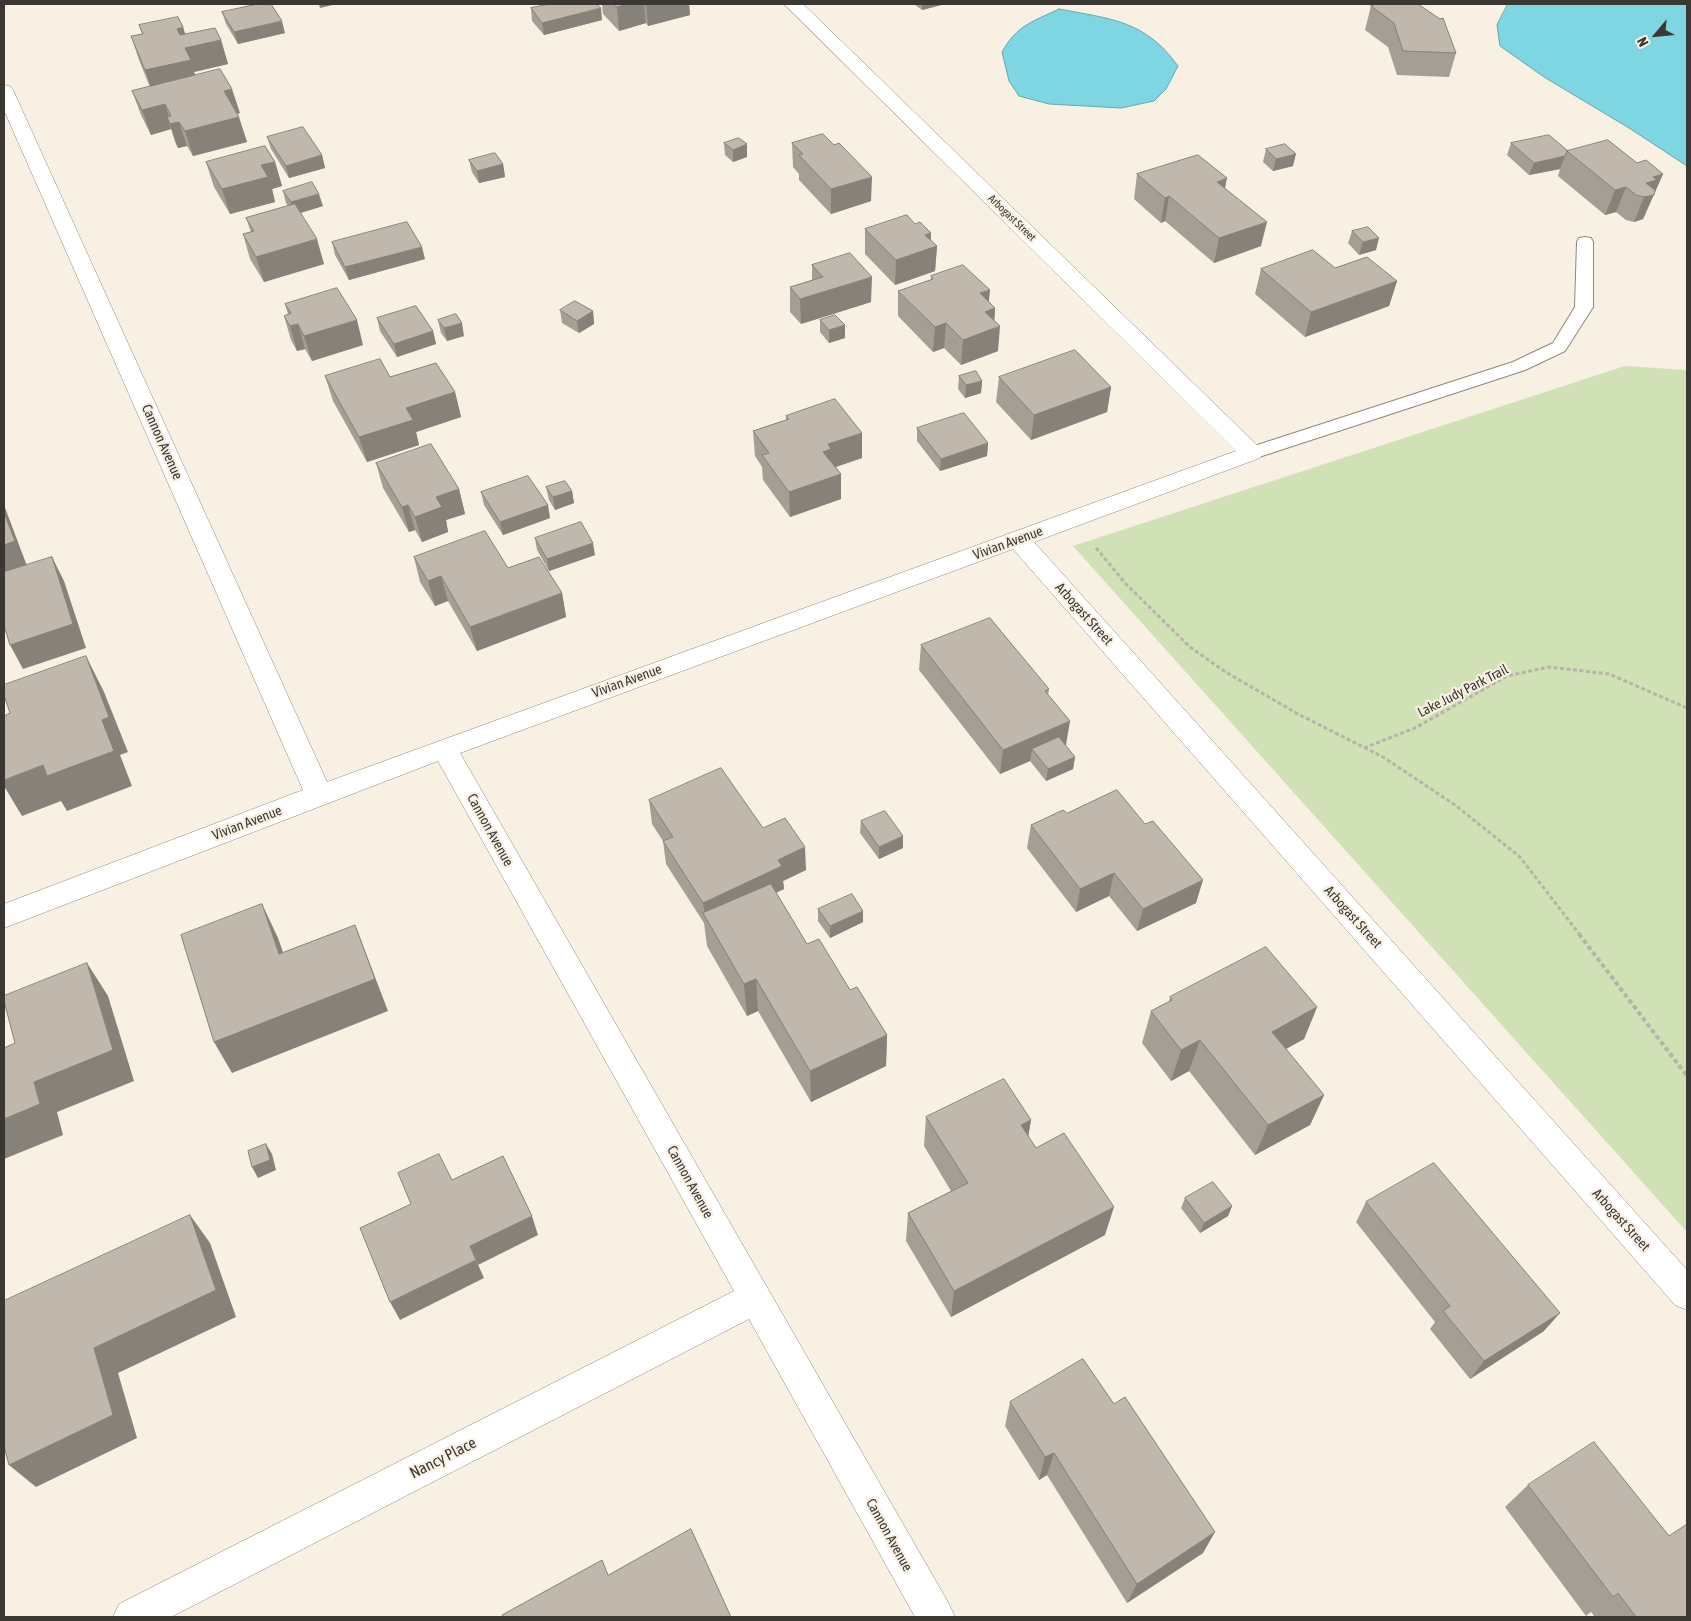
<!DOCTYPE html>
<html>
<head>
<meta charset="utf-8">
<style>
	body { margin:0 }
	#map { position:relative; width:1691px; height:1621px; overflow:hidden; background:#f9f0e4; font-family:"Asap Condensed",sans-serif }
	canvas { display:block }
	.frame { position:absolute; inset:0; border:5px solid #3b3733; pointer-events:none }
	.north { position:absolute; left:1631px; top:10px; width:50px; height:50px; -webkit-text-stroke:4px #f9f0e4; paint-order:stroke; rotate:242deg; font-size:14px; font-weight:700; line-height:20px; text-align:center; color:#3b3733 }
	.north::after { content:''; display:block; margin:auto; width:18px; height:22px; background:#3b3733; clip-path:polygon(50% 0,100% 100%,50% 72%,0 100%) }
</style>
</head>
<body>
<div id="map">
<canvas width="1691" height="1621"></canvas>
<div class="frame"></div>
<div class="north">N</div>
</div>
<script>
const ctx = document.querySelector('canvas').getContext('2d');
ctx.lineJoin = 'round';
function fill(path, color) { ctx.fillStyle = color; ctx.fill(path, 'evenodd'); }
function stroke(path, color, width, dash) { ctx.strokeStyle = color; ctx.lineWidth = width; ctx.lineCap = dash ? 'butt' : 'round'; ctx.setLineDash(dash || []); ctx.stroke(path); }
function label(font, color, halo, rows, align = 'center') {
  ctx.font = font + ' "Asap Condensed",sans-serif'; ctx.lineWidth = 4.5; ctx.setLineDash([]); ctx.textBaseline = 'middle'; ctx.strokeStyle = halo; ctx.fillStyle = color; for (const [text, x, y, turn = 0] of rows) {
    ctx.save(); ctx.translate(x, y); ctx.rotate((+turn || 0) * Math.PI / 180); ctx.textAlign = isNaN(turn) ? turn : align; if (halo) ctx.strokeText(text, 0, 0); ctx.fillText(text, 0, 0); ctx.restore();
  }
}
fill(new Path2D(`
	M 1625,366 L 1687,370 L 1687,1232 L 1073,546 Z`), '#cfe1b5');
const water = new Path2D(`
	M 1508,4 L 1687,4 L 1687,166 L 1629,128 L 1544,77 L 1500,46 L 1497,25 Z
	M 1059,9 C 1111,19 1145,20 1178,66 L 1166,89 L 1154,101 L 1121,108 L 1049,104 L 1019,96 L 1009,81 L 1002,52 C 1017,25 1032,22 1059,9 Z`);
fill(water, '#7dd6e1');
stroke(water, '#69a6ad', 1);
const service = new Path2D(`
	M 1585,237 L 1591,238 L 1593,242 L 1593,307 L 1565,351 L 1525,370 L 1259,457 L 1252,459 L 1245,457 L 1243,453 L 1245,449 L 1513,362 L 1553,343 L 1575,307 L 1577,242 L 1579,238 Z`);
const minor = new Path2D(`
	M 784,4 L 803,4 L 1260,448 L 1263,453 L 1260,458 L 1034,542 L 1687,1270 L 1687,1310 L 1675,1305 L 1013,549 L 460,753 L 949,1604 L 955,1617 L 915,1617 L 749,1319 L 171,1617 L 113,1617 L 119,1604 L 734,1291 L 438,761 L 4,928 L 4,904 L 303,790 L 4,110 L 4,85 L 10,86 L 13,90 L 327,782 L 1236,451 Z`);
stroke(service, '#8f877c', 2);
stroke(minor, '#8f877c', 1);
stroke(new Path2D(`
	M 1096,548 L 1126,584 L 1190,647 L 1224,671 L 1298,714 L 1383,757 L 1455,805 L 1520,857 L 1580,935
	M 1364,748 L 1415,728 L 1507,676 L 1549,667 L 1609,674 L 1687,708`), '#b9b2a9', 3, [4, 2.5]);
stroke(new Path2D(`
	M 1579,934 L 1687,1076`), '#b9b2a9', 4, [4.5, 3]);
fill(service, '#fff');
fill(minor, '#fff');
fill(new Path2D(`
	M 602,4 L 689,4 L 690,15 L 648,26 L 646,23 L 619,31 L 603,14 Z
	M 914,4 L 945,4 L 922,10 Z
	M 1371,6 L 1440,19 L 1456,53 L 1449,77 L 1397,75 L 1388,47 L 1365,30 Z
	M 531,8 L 602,20 L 544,35 L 532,21 Z
	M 222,12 L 285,33 L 238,44 L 226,24 Z
	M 139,25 L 183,27 L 185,34 L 221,40 L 228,64 L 194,72 L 195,75 L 240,113 L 237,114 L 247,142 L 193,156 L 187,146 L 178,148 L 175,142 L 171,129 L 151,135 L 141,115 L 132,91 L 150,87 L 139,60 L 131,36 L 142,34 Z
	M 267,137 L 322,155 L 325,168 L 289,178 L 271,149 Z
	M 724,143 L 747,157 L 733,162 L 725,155 Z
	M 792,143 L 871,201 L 831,214 L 799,180 L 799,174 L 793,167 Z
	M 1511,143 L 1568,151 L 1637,163 L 1663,174 L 1643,219 L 1634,222 L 1626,220 L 1616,212 L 1605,215 L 1558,176 L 1560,169 L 1529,175 L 1507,155 Z
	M 1266,149 L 1293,166 L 1273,171 L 1263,162 Z
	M 469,160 L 503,164 L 505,177 L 479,183 L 472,172 Z
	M 206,162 L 275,162 L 282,186 L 272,189 L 275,202 L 230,214 L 214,187 Z
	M 1137,174 L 1225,188 L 1261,246 L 1214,263 L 1165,221 L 1161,223 L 1134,199 Z
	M 283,191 L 323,206 L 300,213 L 324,264 L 264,282 L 250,259 L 243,234 L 251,232 L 246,218 L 288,206 L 286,203 Z
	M 915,224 L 931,233 L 931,241 L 937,246 L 935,271 L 895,285 L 865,254 L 865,229 Z
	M 1352,231 L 1376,250 L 1359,255 L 1348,243 Z
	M 332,242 L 425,259 L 349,280 L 335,255 Z
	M 812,265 L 871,302 L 801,324 L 790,312 L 790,287 L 812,280 Z
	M 1335,268 L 1397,281 L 1389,306 L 1305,337 L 1255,294 L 1261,269 Z
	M 931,276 L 989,302 L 995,308 L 994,321 L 998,351 L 961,365 L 944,348 L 933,352 L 898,316 L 898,291 L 931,280 Z
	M 285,304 L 363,345 L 312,361 L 305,349 L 297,351 L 291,340 L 284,316 L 288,314 Z
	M 560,310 L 593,311 L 594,324 L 579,333 L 562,323 Z
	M 377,318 L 433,331 L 436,344 L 397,357 L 380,331 Z
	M 438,320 L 464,336 L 447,341 L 441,333 Z
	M 820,320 L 845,338 L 829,343 L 820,332 Z
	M 325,376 L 390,377 L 455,392 L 461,417 L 416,432 L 419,445 L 367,462 L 333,401 Z
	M 959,376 L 982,381 L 981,393 L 965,398 L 958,389 Z
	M 999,377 L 1111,387 L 1107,412 L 1031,440 L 996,402 Z
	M 786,416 L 862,458 L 836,467 L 841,474 L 841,499 L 790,517 L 763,480 L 762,467 L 755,456 L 753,431 L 786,420 Z
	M 917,428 L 988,443 L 987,456 L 940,471 L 917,441 Z
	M 376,463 L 459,489 L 465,514 L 446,520 L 448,532 L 422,542 L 415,530 L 409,532 L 383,488 Z
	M 546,487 L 572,491 L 574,503 L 555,510 L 549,500 Z
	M 481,492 L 550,518 L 503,535 L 484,505 Z
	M 535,538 L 595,555 L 549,571 L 537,550 Z
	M 414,557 L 508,568 L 562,593 L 566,617 L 477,651 L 448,601 L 435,606 L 420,582 Z
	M 921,645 L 1049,689 L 1048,695 L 1066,745 L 1065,745 L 1075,757 L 1073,769 L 1046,781 L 1030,761 L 1000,774 L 919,670 Z
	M 649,800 L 763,828 L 806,870 L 783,881 L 784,889 L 776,893 L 807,944 L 850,990 L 887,1035 L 886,1066 L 811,1102 L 758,1011 L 747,1016 L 707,946 L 704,923 L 666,864 L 663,841 L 652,824 Z
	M 1067,813 L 1196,903 L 1137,931 L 1109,896 L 1076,912 L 1027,848 L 1031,825 Z
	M 861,821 L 903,848 L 879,859 L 860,833 Z
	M 818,909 L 863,922 L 830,938 L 818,921 Z
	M 1170,997 L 1317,1007 L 1304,1039 L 1286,1049 L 1324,1095 L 1310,1125 L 1255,1155 L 1189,1071 L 1171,1081 L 1142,1043 L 1151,1011 L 1169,1002 Z
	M 926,1117 L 1031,1120 L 1028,1136 L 1036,1148 L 1105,1235 L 951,1317 L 906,1241 L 908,1213 L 951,1191 L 924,1146 Z
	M 1185,1198 L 1232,1206 L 1228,1216 L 1200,1233 L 1181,1208 Z
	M 1366,1202 L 1544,1331 L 1470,1379 L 1430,1329 L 1435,1322 L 1356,1222 Z
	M 1010,1402 L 1203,1553 L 1127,1603 L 1047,1475 L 1039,1480 L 1005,1426 Z
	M 1528,1485 L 1687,1617 L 1595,1617 L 1591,1612 L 1586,1616 L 1505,1507 Z`), '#a59e95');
fill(new Path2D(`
	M 319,4 L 337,4 L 320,8 Z
	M 628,4 L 644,4 L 646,23 L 619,31 L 617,7 Z
	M 646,4 L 689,4 L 690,15 L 648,26 Z
	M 922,4 L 945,4 L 922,10 Z
	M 601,8 L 602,20 L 544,35 L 542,23 Z
	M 282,21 L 285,33 L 238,44 L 234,32 Z
	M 183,27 L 189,47 L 221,40 L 228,64 L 194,72 L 198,84 L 153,94 L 145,70 L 177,29 Z
	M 232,89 L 240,113 L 231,115 L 224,91 Z
	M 165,104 L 171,124 L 179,122 L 187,146 L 178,148 L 170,124 L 167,117 L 171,129 L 151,135 L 142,110 Z
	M 239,117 L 247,142 L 193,156 L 185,131 Z
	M 747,144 L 747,157 L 733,162 L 733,150 Z
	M 1296,154 L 1293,166 L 1273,171 L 1276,159 Z
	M 322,155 L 325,168 L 289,178 L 286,166 Z
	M 1565,156 L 1560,169 L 1529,175 L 1534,163 Z
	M 275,162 L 282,186 L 272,189 L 275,202 L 230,214 L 222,189 L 261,165 Z
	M 503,164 L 505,177 L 479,183 L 477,171 Z
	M 1663,174 L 1643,219 L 1634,222 L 1644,197 L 1646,183 L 1653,177 Z
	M 872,177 L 871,201 L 831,214 L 831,189 Z
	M 1227,178 L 1222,203 L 1217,182 Z
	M 1626,187 L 1616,212 L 1605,215 L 1615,190 Z
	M 319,194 L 323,206 L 294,215 L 291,202 Z
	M 1169,196 L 1165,221 L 1161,223 L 1165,198 Z
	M 1267,222 L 1261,246 L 1214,263 L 1219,238 Z
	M 931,233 L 930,248 L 937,246 L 935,271 L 895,285 L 896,260 L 925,235 Z
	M 1379,238 L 1376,250 L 1359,255 L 1363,242 Z
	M 317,239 L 324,264 L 264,282 L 256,257 Z
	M 422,247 L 425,259 L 349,280 L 345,267 Z
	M 872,277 L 871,302 L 801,324 L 800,299 Z
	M 1397,281 L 1389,306 L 1305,337 L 1311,312 Z
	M 990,290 L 988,310 L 995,308 L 994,329 L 1000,326 L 998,351 L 961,365 L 963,340 L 980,293 Z
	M 593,311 L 594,324 L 579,333 L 577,321 Z
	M 357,320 L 363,345 L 312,361 L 304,336 Z
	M 462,323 L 464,336 L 447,341 L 444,328 Z
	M 946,323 L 944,348 L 933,352 L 935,327 Z
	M 298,324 L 305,349 L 297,351 L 290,326 Z
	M 845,325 L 845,338 L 829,343 L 829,330 Z
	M 433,331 L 436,344 L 397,357 L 394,344 Z
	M 982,381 L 981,393 L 965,398 L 966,385 Z
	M 1111,387 L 1107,412 L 1031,440 L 1034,415 Z
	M 455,392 L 461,417 L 416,432 L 419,445 L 367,462 L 359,437 L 406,408 Z
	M 862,433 L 862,458 L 832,468 L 823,452 L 828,444 Z
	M 988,443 L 987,456 L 940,471 L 941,459 Z
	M 841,474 L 841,499 L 790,517 L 789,492 Z
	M 459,489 L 465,514 L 446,520 L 448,532 L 422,542 L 415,517 L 436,497 Z
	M 572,491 L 574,503 L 555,510 L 553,497 Z
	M 4,505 L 27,566 L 4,574 Z
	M 408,505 L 415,530 L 409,532 L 402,507 Z
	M 548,505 L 550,518 L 503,535 L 500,522 Z
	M 593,543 L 595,555 L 549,571 L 547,559 Z
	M 52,557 L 64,581 L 86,648 L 23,669 L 10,645 Z
	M 441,576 L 448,601 L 435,606 L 428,581 Z
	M 562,593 L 566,617 L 477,651 L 470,627 Z
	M 86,656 L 104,692 L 128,752 L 120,755 L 132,786 L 67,811 L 61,801 L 22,816 L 4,786 L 4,780 L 43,765 L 102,720 Z
	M 1070,721 L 1066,745 L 1038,757 L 1032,749 L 1030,761 L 1000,774 L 1003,750 Z
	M 1075,757 L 1073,769 L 1046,781 L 1048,769 Z
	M 903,836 L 903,848 L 879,859 L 879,847 Z
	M 805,847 L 806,870 L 783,881 L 784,889 L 709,924 L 705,916 L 703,903 L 778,860 Z
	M 1114,873 L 1109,896 L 1076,912 L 1080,889 Z
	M 1203,880 L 1196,903 L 1137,931 L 1143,909 Z
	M 262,904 L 278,938 L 295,986 L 279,954 Z
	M 863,911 L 863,922 L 830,938 L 830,926 Z
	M 355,925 L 388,1011 L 232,1073 L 214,1042 Z
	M 87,963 L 108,996 L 134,1081 L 57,1112 L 63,1135 L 4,1159 L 4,1119 L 34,1082 Z
	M 756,979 L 758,1011 L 747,1016 L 744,984 Z
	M 1317,1007 L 1304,1039 L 1260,1063 L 1272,1032 Z
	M 887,1035 L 886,1066 L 811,1102 L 810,1071 Z
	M 1200,1040 L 1189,1071 L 1171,1081 L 1181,1050 Z
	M 1324,1095 L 1310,1125 L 1255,1155 L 1268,1125 Z
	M 1031,1120 L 1026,1150 L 1021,1125 Z
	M 266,1144 L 272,1154 L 276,1170 L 258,1178 L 252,1167 Z
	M 1232,1206 L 1228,1216 L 1200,1233 L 1204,1223 Z
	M 1114,1207 L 1105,1235 L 951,1317 L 954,1291 Z
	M 190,1215 L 210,1243 L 236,1317 L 118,1373 L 137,1438 L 36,1487 L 9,1465 Z
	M 532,1216 L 538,1235 L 478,1265 L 470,1246 Z
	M 476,1260 L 484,1278 L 400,1320 L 390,1302 Z
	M 1560,1313 L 1544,1331 L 1470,1379 L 1484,1361 Z
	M 1054,1453 L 1047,1475 L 1039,1480 L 1045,1457 Z
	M 1215,1532 L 1203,1553 L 1127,1603 L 1137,1584 Z`), '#868179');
const building = new Path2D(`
	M 258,4 L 271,4 L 282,21 L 234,32 L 222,12 Z
	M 550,4 L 596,4 L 601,8 L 542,23 L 531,8 Z
	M 614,4 L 628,4 L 617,7 Z
	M 1377,4 L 1418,4 L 1440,19 L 1443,18 L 1456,53 L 1403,51 L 1394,23 L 1371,6 Z
	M 178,17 L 183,27 L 177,29 L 180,35 L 215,28 L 221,40 L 185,48 L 191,60 L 145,70 L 131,36 L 143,34 L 139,25 Z
	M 220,69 L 232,89 L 224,91 L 239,117 L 185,131 L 179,122 L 170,124 L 167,117 L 171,116 L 165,104 L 142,110 L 132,91 Z
	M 303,127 L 322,155 L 286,166 L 267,137 Z
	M 823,134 L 834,145 L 839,143 L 872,177 L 831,189 L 799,155 L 803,154 L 792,143 Z
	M 1549,135 L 1568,151 L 1567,151 L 1565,156 L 1534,163 L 1511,143 Z
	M 739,138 L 747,144 L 733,150 L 724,143 Z
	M 1608,140 L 1637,163 L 1646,160 L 1663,174 L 1653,177 L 1657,180 L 1646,183 L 1655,190 L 1654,195 L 1644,197 L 1636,195 L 1626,187 L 1615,190 L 1567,151 Z
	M 1285,144 L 1296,154 L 1276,159 L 1266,149 Z
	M 265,146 L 275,162 L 261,165 L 268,177 L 222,189 L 206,162 Z
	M 495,153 L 503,164 L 477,171 L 469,160 Z
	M 1198,155 L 1227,178 L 1217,182 L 1267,222 L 1219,238 L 1169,196 L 1165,198 L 1137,174 Z
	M 312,182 L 319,194 L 291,202 L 283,191 Z
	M 295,204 L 317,239 L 256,257 L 243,234 L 254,231 L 246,218 Z
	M 907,215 L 915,224 L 920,222 L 931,233 L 925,235 L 937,246 L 896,260 L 865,229 Z
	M 407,222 L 422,247 L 345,267 L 332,242 Z
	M 1368,227 L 1379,238 L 1363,242 L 1352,231 Z
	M 1313,250 L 1335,268 L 1367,257 L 1397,281 L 1311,312 L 1261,269 Z
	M 850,253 L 872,277 L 800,299 L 790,287 L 823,277 L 812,265 Z
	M 963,265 L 990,290 L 980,293 L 995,308 L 985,312 L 1000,326 L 963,340 L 946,323 L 935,327 L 898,291 L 933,279 L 931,276 Z
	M 337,288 L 357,320 L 304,336 L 298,324 L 290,326 L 284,316 L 291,313 L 285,304 Z
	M 575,301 L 593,311 L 577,321 L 560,310 Z
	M 416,306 L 433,331 L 394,344 L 377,318 Z
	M 456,314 L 462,323 L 444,328 L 438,320 Z
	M 835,315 L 845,325 L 829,330 L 820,320 Z
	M 1075,350 L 1111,387 L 1034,415 L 999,377 Z
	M 380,359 L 390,377 L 436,363 L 455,392 L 406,408 L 413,420 L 359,437 L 325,376 Z
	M 976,371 L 982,381 L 966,385 L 959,376 Z
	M 835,399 L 862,433 L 828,444 L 831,449 L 823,452 L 841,474 L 789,492 L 762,455 L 769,453 L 753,431 L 789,419 L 786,416 Z
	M 964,413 L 988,443 L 941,459 L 917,428 Z
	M 431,444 L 459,489 L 436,497 L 442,507 L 415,517 L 408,505 L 402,507 L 376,463 Z
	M 528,476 L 548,505 L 500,522 L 481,492 Z
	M 565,481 L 572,491 L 553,497 L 546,487 Z
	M 4,513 L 15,541 L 4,545 Z
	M 581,522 L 593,543 L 547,559 L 535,538 Z
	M 485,531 L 508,568 L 539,557 L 562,593 L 470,627 L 441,576 L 428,581 L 414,557 Z
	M 52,557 L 73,624 L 10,645 L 4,625 L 4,572 Z
	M 990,618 L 1049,689 L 1045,691 L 1070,721 L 1003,750 L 921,645 Z
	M 86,656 L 109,717 L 102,720 L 114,751 L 47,776 L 43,765 L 4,780 L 4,716 L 10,713 L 4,695 L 4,685 Z
	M 1059,737 L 1075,757 L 1048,769 L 1032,749 Z
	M 721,768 L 763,828 L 785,818 L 805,847 L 778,860 L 782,866 L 703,903 L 663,841 L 673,837 L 649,800 Z
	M 1117,790 L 1145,824 L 1153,821 L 1203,880 L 1143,909 L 1114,873 L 1080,889 L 1031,825 L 1063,810 L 1067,813 Z
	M 885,811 L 903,836 L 879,847 L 861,821 Z
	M 771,884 L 807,944 L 819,939 L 850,990 L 857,987 L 887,1035 L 810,1071 L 756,979 L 744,984 L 703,913 Z
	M 852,894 L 863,911 L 830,926 L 818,909 Z
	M 262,904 L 279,954 L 355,925 L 375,979 L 214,1042 L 181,935 Z
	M 1266,947 L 1317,1007 L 1272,1032 L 1324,1095 L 1268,1125 L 1200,1040 L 1181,1050 L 1151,1011 L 1172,1000 L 1170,997 Z
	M 87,963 L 113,1050 L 34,1082 L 40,1104 L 4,1119 L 4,1048 L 15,1043 L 4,1001 L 4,996 Z
	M 1004,1079 L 1031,1120 L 1021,1125 L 1036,1148 L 1064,1133 L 1114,1207 L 954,1291 L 908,1213 L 968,1183 L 926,1117 Z
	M 266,1144 L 270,1160 L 252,1167 L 248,1151 Z
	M 439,1154 L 452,1180 L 503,1156 L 532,1216 L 470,1246 L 476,1260 L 390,1302 L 360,1228 L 411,1204 L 398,1173 Z
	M 1434,1163 L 1560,1313 L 1484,1361 L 1443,1311 L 1450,1306 L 1366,1202 Z
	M 1213,1182 L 1232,1206 L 1204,1223 L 1185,1198 Z
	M 190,1215 L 216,1290 L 94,1348 L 113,1415 L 9,1465 L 4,1446 L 4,1301 Z
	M 1083,1359 L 1114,1404 L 1125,1397 L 1215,1532 L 1137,1584 L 1054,1453 L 1045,1457 L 1010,1402 Z
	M 1594,1442 L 1669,1536 L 1687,1524 L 1687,1617 L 1636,1617 L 1618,1593 L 1613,1597 L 1528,1485 Z
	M 691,1529 L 731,1617 L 503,1617 L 502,1615 L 602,1560 L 608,1575 Z`);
fill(building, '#c0b8ad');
stroke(building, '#868179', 1);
label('11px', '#3b3733', '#f9f0e4', [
	["Arbogast Street",1012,218,44]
]);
label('14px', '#3b3733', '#f9f0e4', [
	["Cannon Avenue",162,442,66],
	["Vivian Avenue",1008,543,-20],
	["Arbogast Street",1084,614,48],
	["Vivian Avenue",627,681,-20],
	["Lake Judy Park Trail",1463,691,-27],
	["Vivian Avenue",247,823,-21],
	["Cannon Avenue",490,830,61],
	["Arbogast Street",1353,917,48],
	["Cannon Avenue",690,1182,61],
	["Arbogast Street",1621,1220,48],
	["Cannon Avenue",889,1535,61]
]);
label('16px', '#3b3733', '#f9f0e4', [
	["Nancy Place",443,1458,-27]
]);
</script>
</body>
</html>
